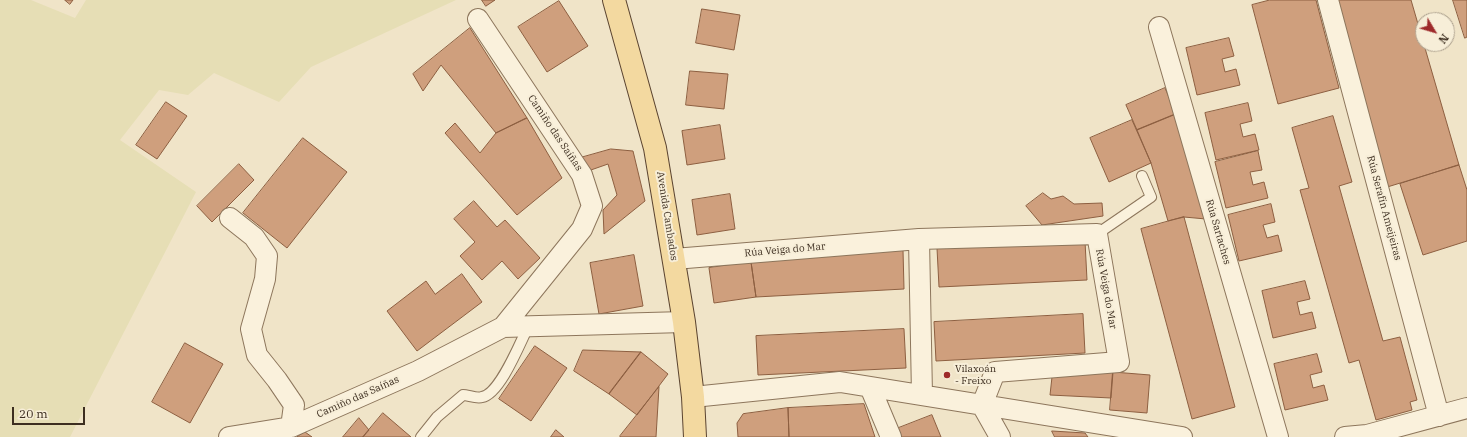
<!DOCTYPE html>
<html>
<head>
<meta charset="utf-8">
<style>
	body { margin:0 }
	#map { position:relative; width:1467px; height:437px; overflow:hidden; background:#f0e4c8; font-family:"IBM Plex Serif",serif }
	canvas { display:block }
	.north { position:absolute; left:1415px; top:12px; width:40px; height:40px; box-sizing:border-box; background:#f7eed8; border:1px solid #ada18e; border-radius:50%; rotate:128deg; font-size:11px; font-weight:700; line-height:16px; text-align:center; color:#3d2e20 }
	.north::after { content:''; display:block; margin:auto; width:14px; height:18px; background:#9e2a2b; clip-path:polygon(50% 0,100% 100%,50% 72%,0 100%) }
	.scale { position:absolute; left:12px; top:407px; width:73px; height:18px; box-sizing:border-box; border:2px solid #3d2e20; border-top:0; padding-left:5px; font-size:12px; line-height:14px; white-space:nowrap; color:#3d2e20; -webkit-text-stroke:3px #f7eed8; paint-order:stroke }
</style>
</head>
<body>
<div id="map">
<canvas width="1467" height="437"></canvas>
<div class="north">N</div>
<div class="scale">20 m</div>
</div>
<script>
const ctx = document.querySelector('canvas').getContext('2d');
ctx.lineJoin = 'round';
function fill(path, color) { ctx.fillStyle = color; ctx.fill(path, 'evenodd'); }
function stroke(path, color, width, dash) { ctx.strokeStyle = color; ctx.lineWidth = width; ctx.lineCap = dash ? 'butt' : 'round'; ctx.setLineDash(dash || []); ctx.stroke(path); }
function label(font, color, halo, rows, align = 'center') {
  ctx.font = font + ' "IBM Plex Serif",serif'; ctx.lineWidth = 4; ctx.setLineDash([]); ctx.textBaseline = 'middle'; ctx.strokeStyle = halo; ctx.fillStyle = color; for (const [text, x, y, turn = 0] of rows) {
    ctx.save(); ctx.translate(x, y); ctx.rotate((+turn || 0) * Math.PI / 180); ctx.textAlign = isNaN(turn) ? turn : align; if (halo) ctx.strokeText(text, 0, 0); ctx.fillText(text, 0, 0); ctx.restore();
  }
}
fill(new Path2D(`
	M 0,0 L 31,0 L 75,18 L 86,0 L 456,0 L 311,67 L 279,102 L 214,73 L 188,95 L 159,90 L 120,140 L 196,192 L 70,437 L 0,437 Z`), '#e6deb5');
const building = new Path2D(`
	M 65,0 L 73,0 L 70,4 Z
	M 482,0 L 495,0 L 486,6 Z
	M 1270,0 L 1316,0 L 1339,88 L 1278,104 L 1252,5 Z
	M 1330,0 L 1411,0 L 1459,165 L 1384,188 Z
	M 1453,0 L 1467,0 L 1467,37 L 1465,38 Z
	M 559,1 L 588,46 L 547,72 L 518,27 Z
	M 702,9 L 740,15 L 734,50 L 696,43 Z
	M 470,28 L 527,118 L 496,133 L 441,65 L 423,91 L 413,74 Z
	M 1229,38 L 1234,56 L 1222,59 L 1225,72 L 1236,69 L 1240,85 L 1197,95 L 1186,48 Z
	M 690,71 L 728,74 L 724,109 L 686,105 Z
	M 1165,88 L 1176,114 L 1137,130 L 1126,105 Z
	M 166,102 L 187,116 L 157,159 L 136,145 Z
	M 1248,103 L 1252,121 L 1240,124 L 1243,137 L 1255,134 L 1259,150 L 1216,160 L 1205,113 Z
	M 1176,114 L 1206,219 L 1184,217 L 1168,221 L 1151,163 L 1137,130 Z
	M 1333,116 L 1352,182 L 1339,186 L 1383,341 L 1400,337 L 1417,400 L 1410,402 L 1412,410 L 1376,420 L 1359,360 L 1349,363 L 1300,190 L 1309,188 L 1292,128 Z
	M 527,118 L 562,178 L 517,215 L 445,133 L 455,123 L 480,153 L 496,133 Z
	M 1132,120 L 1151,163 L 1109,182 L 1090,138 Z
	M 720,125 L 725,159 L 687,165 L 682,131 Z
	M 303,138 L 347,172 L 287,248 L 243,213 Z
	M 611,149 L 633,151 L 645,201 L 604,234 L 603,210 L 617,195 L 608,164 L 588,171 L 580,158 Z
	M 1258,151 L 1262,170 L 1250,172 L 1253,185 L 1264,182 L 1268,198 L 1226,208 L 1215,162 Z
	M 239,164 L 254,180 L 212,222 L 197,206 Z
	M 1459,165 L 1467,190 L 1467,241 L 1423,255 L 1400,184 Z
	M 1043,193 L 1051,199 L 1063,196 L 1074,204 L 1102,203 L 1103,216 L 1042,225 L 1026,206 Z
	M 730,194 L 735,229 L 697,235 L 692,200 Z
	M 474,201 L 497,227 L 505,220 L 540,258 L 518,279 L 502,261 L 482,280 L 460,256 L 475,242 L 454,219 Z
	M 1271,204 L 1275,222 L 1263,225 L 1267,238 L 1278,235 L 1282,251 L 1239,261 L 1228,215 Z
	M 1184,217 L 1235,407 L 1192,419 L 1141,229 Z
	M 1085,241 L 1087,280 L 939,287 L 937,248 Z
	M 903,250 L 904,289 L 756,297 L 751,262 Z
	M 634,255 L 643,306 L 599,314 L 590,263 Z
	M 751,262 L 756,297 L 714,303 L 709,268 Z
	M 462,274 L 482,302 L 417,351 L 387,311 L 426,281 L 435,294 Z
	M 1305,281 L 1310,299 L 1297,302 L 1300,315 L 1312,312 L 1316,328 L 1273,338 L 1262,291 Z
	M 1083,314 L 1085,353 L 936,361 L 934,322 Z
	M 904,329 L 906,368 L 758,375 L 756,336 Z
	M 185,343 L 223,364 L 190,423 L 152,402 Z
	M 535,346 L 567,368 L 531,421 L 499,399 Z
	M 583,350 L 641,352 L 609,394 L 574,371 Z
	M 641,352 L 668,374 L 637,415 L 609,394 Z
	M 1317,354 L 1322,372 L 1310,375 L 1313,388 L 1324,385 L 1328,400 L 1285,410 L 1274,364 Z
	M 1113,372 L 1150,375 L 1147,413 L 1110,410 Z
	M 1113,372 L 1111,398 L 1050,395 L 1052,377 Z
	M 659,387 L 656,437 L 620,437 L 620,436 Z
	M 864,404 L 875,437 L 789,437 L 788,408 Z
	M 788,408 L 789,437 L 738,437 L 737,423 L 743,414 Z
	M 383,413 L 411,437 L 363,437 Z
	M 932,415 L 941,437 L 899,437 L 896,429 Z
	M 359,418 L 369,430 L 363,437 L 343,437 Z
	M 556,430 L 564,437 L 551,437 Z
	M 1052,431 L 1085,433 L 1088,437 L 1055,437 Z
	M 305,432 L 312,437 L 297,437 Z`);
fill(building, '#cf9f7d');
stroke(building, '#8d5f41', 1);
const service = new Path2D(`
	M 1097,234 L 1151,197 L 1142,176
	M 421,437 L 437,417 L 463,395 C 468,395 477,399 482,397 C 500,394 520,343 528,327`);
const minor = new Path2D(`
	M 1328,0 L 1439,416
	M 478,19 L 582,175 L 592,206 L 582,229 L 503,327
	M 1159,27 L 1278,437
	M 230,218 L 254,237 L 267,256 L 265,279 L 251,329 L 257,355 L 277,380 L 294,405 L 291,427
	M 674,259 L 919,239
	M 870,387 L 891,437
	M 922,395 L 919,239 L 1097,234 L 1119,362 L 995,372 L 982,405 L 1000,437
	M 693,397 L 840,382 L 1182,437
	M 229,437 L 291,427 L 418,371 L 503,327 L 684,322
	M 1345,437 L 1367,435 L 1467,408`);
const primary = new Path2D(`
	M 614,0 L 655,148 L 684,322 L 693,397 L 695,437`);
stroke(service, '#8d765c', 12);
stroke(minor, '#8d765c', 22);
stroke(primary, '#5b4430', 24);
stroke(service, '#faf1dc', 10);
stroke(minor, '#faf1dc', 20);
stroke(primary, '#f3d9a0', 22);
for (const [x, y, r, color] of [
	[947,375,4,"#9e2a2b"]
]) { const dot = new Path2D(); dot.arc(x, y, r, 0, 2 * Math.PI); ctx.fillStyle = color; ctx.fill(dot); stroke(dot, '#f7eed8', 1.5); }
label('10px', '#3d2e20', '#f7eed8', [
	["Camiño das Saíñas",555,133,56],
	["Rúa Serafín Ameijeiras",1384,208,75],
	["Avenida Cambados",667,216,81],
	["Rúa Sartaches",1218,232,74],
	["Rúa Veiga do Mar",785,250,-5],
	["Rúa Veiga do Mar",1106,289,80],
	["Camiño das Saíñas",358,397,-24]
]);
label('10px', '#3d2e20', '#f7eed8', [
	["Vilaxoán",955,369],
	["- Freixo",955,381]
], 'left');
</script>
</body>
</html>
